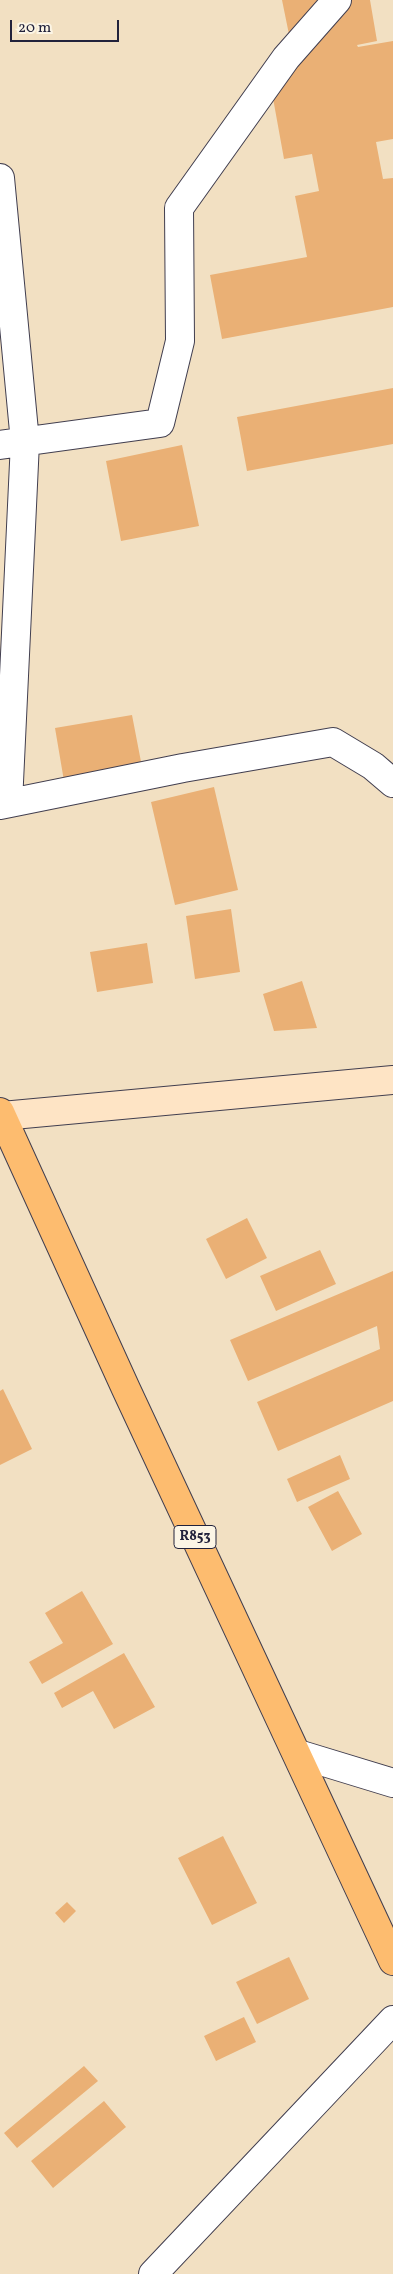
<!DOCTYPE html>
<html>
<head>
<meta charset="utf-8">
<style>
	body { margin:0 }
	#map { position:relative; width:393px; height:2274px; overflow:hidden; background:#f2e0c2; font-family:Vollkorn,serif }
	canvas { display:block }
	.scale { position:absolute; left:10px; top:20px; width:109px; height:22px; box-sizing:border-box; border:2px solid #22223b; border-top:0; padding-left:6px; font-size:15px; line-height:18px; white-space:nowrap; color:#22223b; -webkit-text-stroke:4px #fcf5e5; paint-order:stroke }
</style>
</head>
<body>
<div id="map">
<canvas width="393" height="2274"></canvas>
<div class="scale">20 m</div>
</div>
<script>
const ctx = document.querySelector('canvas').getContext('2d');
ctx.lineJoin = 'round';
function fill(path, color) { ctx.fillStyle = color; ctx.fill(path, 'evenodd'); }
function stroke(path, color, width, dash) { ctx.strokeStyle = color; ctx.lineWidth = width; ctx.lineCap = dash ? 'butt' : 'round'; ctx.setLineDash(dash || []); ctx.stroke(path); }
function label(font, color, halo, rows, align = 'center') {
  ctx.font = font + ' Vollkorn,serif'; ctx.lineWidth = 4.5; ctx.setLineDash([]); ctx.textBaseline = 'middle'; ctx.strokeStyle = halo; ctx.fillStyle = color; for (const [text, x, y, turn = 0] of rows) {
    ctx.save(); ctx.translate(x, y); ctx.rotate((+turn || 0) * Math.PI / 180); ctx.textAlign = isNaN(turn) ? turn : align; if (halo) ctx.strokeText(text, 0, 0); ctx.fillText(text, 0, 0); ctx.restore();
  }
}
fill(new Path2D(`
	M 282,0 L 370,0 L 377,41 L 357,45 L 358,47 L 393,41 L 393,139 L 376,142 L 383,179 L 393,178 L 393,307 L 222,339 L 210,275 L 307,257 L 295,196 L 319,191 L 312,154 L 284,159 L 267,65 L 294,59 Z
	M 393,388 L 393,444 L 247,471 L 237,417 Z
	M 182,445 L 199,526 L 121,541 L 106,461 Z
	M 132,715 L 142,767 L 64,781 L 55,728 Z
	M 214,787 L 238,890 L 175,905 L 151,802 Z
	M 231,909 L 240,972 L 195,979 L 186,916 Z
	M 147,943 L 153,983 L 97,992 L 90,952 Z
	M 302,981 L 317,1028 L 274,1031 L 263,994 Z
	M 247,1218 L 267,1258 L 226,1279 L 206,1239 Z
	M 320,1250 L 336,1284 L 276,1311 L 260,1276 Z
	M 393,1271 L 393,1401 L 278,1451 L 257,1402 L 380,1349 L 377,1326 L 248,1381 L 230,1340 Z
	M 3,1389 L 32,1449 L 0,1465 L 0,1391 Z
	M 340,1455 L 350,1479 L 297,1502 L 287,1479 Z
	M 338,1491 L 362,1534 L 332,1551 L 308,1507 Z
	M 82,1591 L 113,1644 L 42,1684 L 29,1662 L 63,1643 L 45,1613 Z
	M 124,1653 L 155,1707 L 114,1729 L 93,1691 L 62,1708 L 54,1693 Z
	M 223,1836 L 257,1903 L 212,1925 L 178,1858 Z
	M 67,1902 L 76,1911 L 64,1923 L 55,1913 Z
	M 289,1957 L 309,1999 L 257,2024 L 236,1982 Z
	M 244,2017 L 256,2042 L 216,2061 L 204,2036 Z
	M 84,2066 L 98,2081 L 17,2148 L 4,2133 Z
	M 104,2101 L 126,2127 L 53,2188 L 31,2161 Z`), '#eab075');
const street = new Path2D(`
	M 0,178 L 25,442 L 8,803
	M 0,445 L 160,423 L 180,341 L 179,208 L 286,58 L 337,0
	M 0,805 L 183,768 L 333,742 L 373,766 L 393,783
	M 298,1754 L 393,1783
	M 153,2274 L 393,2020`);
const secondary = new Path2D(`
	M 2,1116 L 393,1080`);
const primary = new Path2D(`
	M 0,1112 L 126,1389 L 393,1961`);
stroke(street, '#413e4f', 30);
stroke(secondary, '#413e4f', 30);
stroke(primary, '#413e4f', 30);
stroke(street, '#fff', 28);
stroke(secondary, '#fee4c5', 28);
stroke(primary, '#fdbc6f', 28);
for (const [x, y, w] of [
	[195,1537,42]
]) { const box = new Path2D(); box.roundRect(x - w / 2, y - 11.5, w, 23, 4); ctx.fillStyle = '#fcf5e5'; ctx.fill(box); stroke(box, '#22223b', 1); }
label('bold 14px', '#22223b', null, [
	["R853",195,1537]
]);
</script>
</body>
</html>
